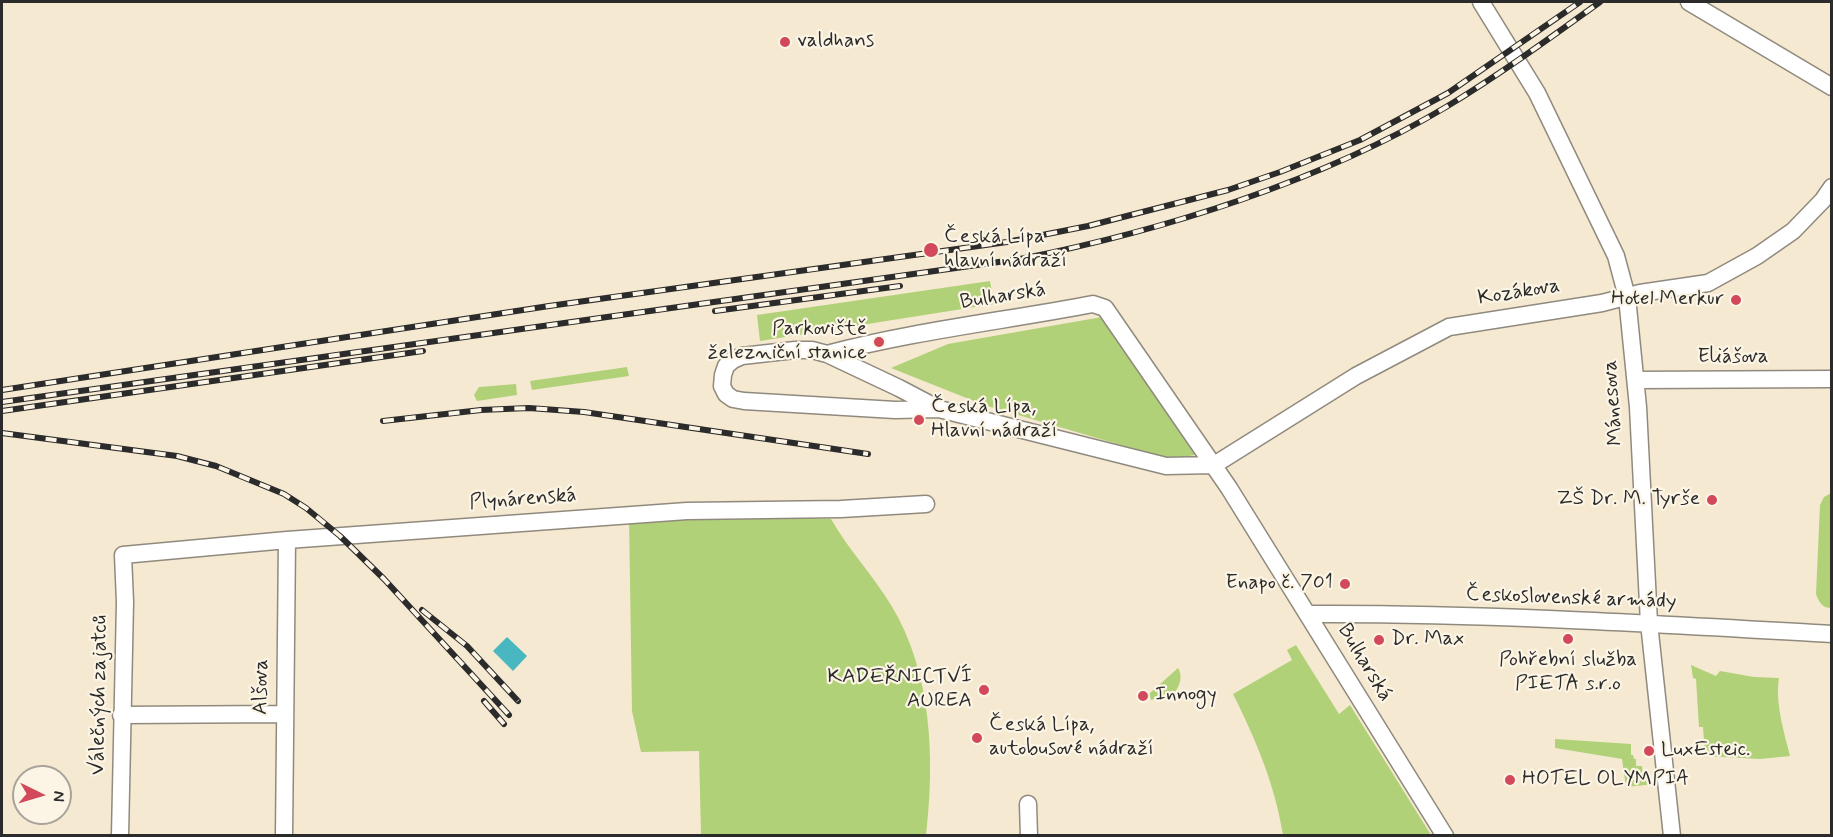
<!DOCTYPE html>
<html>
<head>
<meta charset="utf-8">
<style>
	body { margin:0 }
	#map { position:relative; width:1833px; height:837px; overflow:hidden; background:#f6e9d1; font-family:Mynerve,sans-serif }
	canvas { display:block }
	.frame { position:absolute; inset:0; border:3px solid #2b2b2b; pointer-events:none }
	.north { position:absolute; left:12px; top:765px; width:60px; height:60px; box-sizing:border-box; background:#fcf5e5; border:2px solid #a8a49b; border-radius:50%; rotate:95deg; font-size:16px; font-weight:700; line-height:24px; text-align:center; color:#2b2b2b }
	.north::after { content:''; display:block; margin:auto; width:21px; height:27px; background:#d1495b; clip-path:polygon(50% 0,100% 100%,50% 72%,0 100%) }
</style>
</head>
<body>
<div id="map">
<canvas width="1833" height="837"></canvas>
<div class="frame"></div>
<div class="north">N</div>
</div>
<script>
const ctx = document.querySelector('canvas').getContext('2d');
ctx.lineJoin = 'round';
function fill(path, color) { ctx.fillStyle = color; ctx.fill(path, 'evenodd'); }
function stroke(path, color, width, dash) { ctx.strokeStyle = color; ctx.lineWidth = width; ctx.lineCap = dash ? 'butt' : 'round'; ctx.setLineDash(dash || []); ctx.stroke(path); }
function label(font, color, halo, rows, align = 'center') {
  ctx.font = font + ' Mynerve,sans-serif'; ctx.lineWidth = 4.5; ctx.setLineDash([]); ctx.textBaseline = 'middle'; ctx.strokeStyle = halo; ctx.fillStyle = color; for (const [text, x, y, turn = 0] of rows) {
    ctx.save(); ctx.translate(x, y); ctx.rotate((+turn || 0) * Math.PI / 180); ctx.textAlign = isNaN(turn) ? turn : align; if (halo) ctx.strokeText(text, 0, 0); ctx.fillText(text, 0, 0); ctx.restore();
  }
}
fill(new Path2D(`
	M 990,281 L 994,304 L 760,341 L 757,315 Z
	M 1102,317 L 1195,455 L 1172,459 L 1131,448 L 984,405 L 891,368 L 948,344 Z
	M 627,367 L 629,376 L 532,390 L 530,381 Z
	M 516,384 L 517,395 L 477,401 L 474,395 L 479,387 Z
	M 1831,493 L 1831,608 C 1822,608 1819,602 1816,594 L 1820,505 L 1824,497 Z
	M 784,517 L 831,519 C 848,549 873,575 891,605 C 932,672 935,759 926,835 L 701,835 L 699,751 L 641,752 L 632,711 L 629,518 Z
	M 1296,645 L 1339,714 L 1350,705 L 1431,835 L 1283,835 C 1275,785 1256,740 1233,694 L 1292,660 L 1287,650 Z
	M 1691,665 L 1716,676 L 1720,671 L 1754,677 L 1779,678 C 1775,703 1784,732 1790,756 L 1760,759 L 1705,756 L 1703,727 L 1699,727 L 1696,679 L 1693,678 Z
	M 1178,668 C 1183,676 1180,685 1175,692 L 1151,700 L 1149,694 Z
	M 1555,739 L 1631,744 L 1631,755 L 1633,755 L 1634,759 L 1636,759 L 1636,766 L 1642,766 L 1643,780 L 1655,779 L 1655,784 L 1626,787 L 1622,759 L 1555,748 Z`), '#b1d178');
fill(new Path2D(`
	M 507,637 L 527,656 L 513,671 L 493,651 Z`), '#48b7c0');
const minor = new Path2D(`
	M 1481,2 L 1537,93 L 1616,256 L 1627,297 L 1638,407 L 1649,623 L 1672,836
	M 1689,2 L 1832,87
	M 827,354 C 914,331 1004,321 1093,304 L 1105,308 L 1229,488 L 1445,836
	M 1636,380 L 1832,379
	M 939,409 L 895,410 L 744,401 L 733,399 L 726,394 L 722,386 L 723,375 L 726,366 L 733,360 L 742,356 L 795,350 L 812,350 L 827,354 L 899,388 L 939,409 L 1166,466 L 1214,465
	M 1214,465 L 1356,376 L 1449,327 L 1602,303 L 1640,293 L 1708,283 L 1757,256 L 1793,231 L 1823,200 L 1832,187
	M 1308,614 C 1483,613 1657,624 1832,634
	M 121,715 L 284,714
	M 1028,804 L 1029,836
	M 120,836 L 125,602 L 123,555 L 287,540 L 687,511 L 841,509 L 926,504
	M 284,836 L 287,540`);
stroke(minor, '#908a7e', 19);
stroke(minor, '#fff', 16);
const rail = new Path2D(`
	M 715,311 L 900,286
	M 2,390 L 549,306 L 1007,242 L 1088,226 L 1228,190 L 1280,172 L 1360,140 L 1448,93 L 1580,2
	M 2,402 L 1020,259 C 1162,231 1322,181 1446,107 C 1499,75 1550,38 1600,2
	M 2,411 L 423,351
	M 383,421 L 481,410 L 529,408 L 584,412 L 868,454
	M 2,433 L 177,456 L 216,466 L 284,494 L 306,508 L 340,536 L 384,579 L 509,715
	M 422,610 L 467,646 L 518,701
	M 484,701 L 504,724`);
stroke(rail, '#2b2b2b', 6);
stroke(rail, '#fcf5e5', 4, [11]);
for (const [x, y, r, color] of [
	[785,42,6,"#d1495b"],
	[931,250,8,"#d1495b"],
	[1736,300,6,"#d1495b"],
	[879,342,6,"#d1495b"],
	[919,420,6,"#d1495b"],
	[1712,500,6,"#d1495b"],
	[1345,584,6,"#d1495b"],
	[1568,639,6,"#d1495b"],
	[1379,640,6,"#d1495b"],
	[984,690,6,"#d1495b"],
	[1143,696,6,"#d1495b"],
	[977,738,6,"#d1495b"],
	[1649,751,6,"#d1495b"],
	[1510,780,6,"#d1495b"]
]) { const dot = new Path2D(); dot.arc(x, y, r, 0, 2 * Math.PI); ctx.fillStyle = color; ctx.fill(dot); stroke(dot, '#fcf5e5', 2); }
label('21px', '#2b2b2b', '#fcf5e5', [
	["valdhans",797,42],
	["Česká Lípa",944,238],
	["hlavní nádraží",944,262],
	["Hotel Merkur",1724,300,"right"],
	["Parkoviště",867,330,"right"],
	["železniční stanice",867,354,"right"],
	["Česká Lípa,",931,408],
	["Hlavní nádraží",931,432],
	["ZŠ Dr. M. Tyrše",1700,500,"right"],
	["Enapo č. 701",1333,584,"right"],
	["Dr. Max",1391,640],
	["Pohřební služba",1568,661,"center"],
	["PIETA s.r.o",1568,685,"center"],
	["KADEŘNICTVÍ",972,678,"right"],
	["AUREA",972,702,"right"],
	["Innogy",1155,696],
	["Česká Lípa,",989,726],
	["autobusové nádraží",989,750],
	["LuxEsteic.",1661,751],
	["HOTEL OLYMPIA",1522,780]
], 'left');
label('21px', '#2b2b2b', '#fcf5e5', [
	["Kozákova",1519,293,-9],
	["Bulharská",1003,297,-9],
	["Eliášova",1733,358],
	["Mánesova",1614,403,-94],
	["Plynárenská",523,500,-4],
	["Československé armády",1571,599,2],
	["Bulharská",1364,663,59],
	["Alšova",262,687,-89],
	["Válečných zajatců",100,695,-89]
]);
</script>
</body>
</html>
